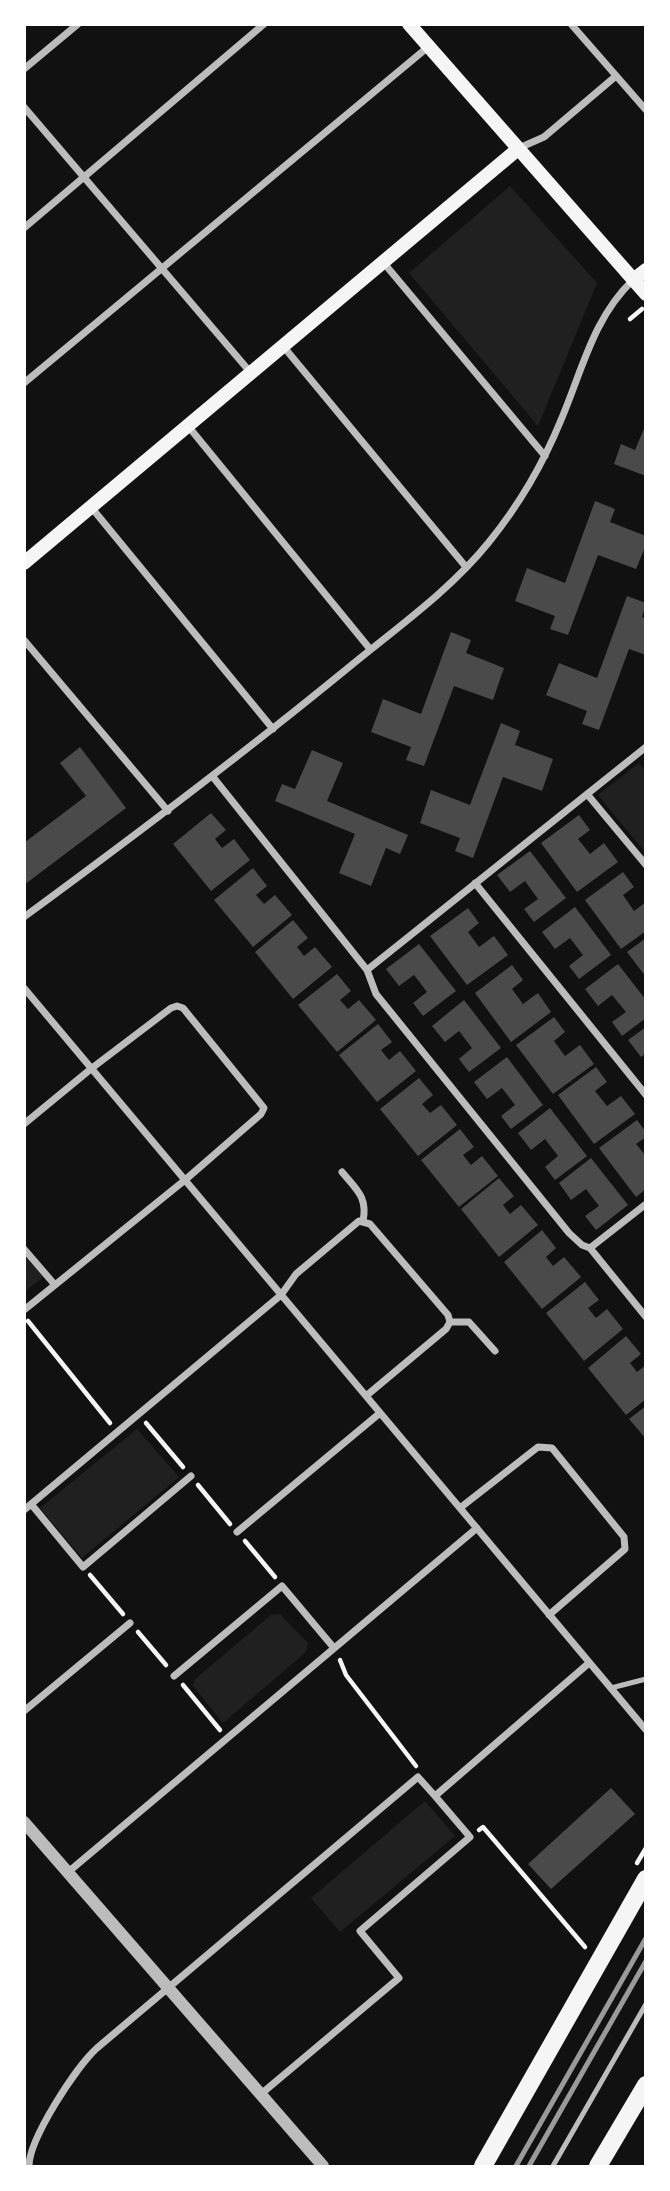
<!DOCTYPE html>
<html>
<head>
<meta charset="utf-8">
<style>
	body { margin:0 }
	#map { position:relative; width:670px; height:2191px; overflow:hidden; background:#111; font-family:"Libre Baskerville",serif }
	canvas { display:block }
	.frame { position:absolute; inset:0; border:26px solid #fff; pointer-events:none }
</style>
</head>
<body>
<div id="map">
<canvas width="670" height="2191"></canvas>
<div class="frame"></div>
</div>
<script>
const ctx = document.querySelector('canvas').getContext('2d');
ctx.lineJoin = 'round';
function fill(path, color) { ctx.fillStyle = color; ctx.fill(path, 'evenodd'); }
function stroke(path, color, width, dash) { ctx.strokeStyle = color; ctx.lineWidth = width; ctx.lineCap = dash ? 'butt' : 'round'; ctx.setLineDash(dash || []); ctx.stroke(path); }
fill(new Path2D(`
	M 510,186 L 597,283 L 538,426 L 409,273 Z
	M 639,763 L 645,771 L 645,852 L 598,795 Z
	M 24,1256 L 43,1277 L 25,1292 L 24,1292 Z
	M 137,1429 L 179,1477 L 82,1558 L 40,1508 Z
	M 280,1614 L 308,1643 L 306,1652 L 223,1723 L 193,1686 L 195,1679 L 271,1615 Z
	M 425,1801 L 455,1836 L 340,1932 L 311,1898 Z`), '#202020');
fill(new Path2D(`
	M 646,424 L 646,476 L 614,464 L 621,444 L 635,450 Z
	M 595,501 L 615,509 L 610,522 L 646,536 L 646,545 L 636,569 L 598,555 L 568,635 L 550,629 L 555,616 L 515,601 L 527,568 L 565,583 Z
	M 627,596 L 646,603 L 642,617 L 646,619 L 646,655 L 629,649 L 599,730 L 582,724 L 587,711 L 546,695 L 559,663 L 597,678 Z
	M 451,632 L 471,640 L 466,653 L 504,668 L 493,700 L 454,686 L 424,766 L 406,760 L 411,747 L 371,732 L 383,699 L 421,714 Z
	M 501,723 L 520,731 L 515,745 L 553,759 L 542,791 L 503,777 L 473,858 L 455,851 L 460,838 L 420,823 L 431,790 L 470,805 Z
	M 80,747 L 126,808 L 24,885 L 24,843 L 86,796 L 60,763 Z
	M 312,750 L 343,763 L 327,801 L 408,835 L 400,854 L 386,848 L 371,886 L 339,873 L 355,834 L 275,801 L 282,784 L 295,789 Z
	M 211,813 L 226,830 L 215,839 L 222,848 L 234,839 L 250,860 L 211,891 L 173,844 Z
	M 579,815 L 590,830 L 578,839 L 590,854 L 604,843 L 618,862 L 577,892 L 541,843 Z
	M 530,851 L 566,898 L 534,922 L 524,909 L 538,899 L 525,881 L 510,892 L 497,875 Z
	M 253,868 L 267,886 L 256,895 L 264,904 L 275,895 L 292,915 L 253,947 L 214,900 Z
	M 623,872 L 634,887 L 623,895 L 634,911 L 646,902 L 646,931 L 621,949 L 585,900 Z
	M 575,907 L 611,955 L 579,979 L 569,966 L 583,955 L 570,938 L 555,949 L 542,932 Z
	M 468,908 L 479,923 L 468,932 L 479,947 L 494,936 L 508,955 L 467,985 L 430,936 Z
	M 293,920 L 308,938 L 297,947 L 304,956 L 315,947 L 332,967 L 293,999 L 255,952 Z
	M 646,938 L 646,977 L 627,952 Z
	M 419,944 L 456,991 L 423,1016 L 413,1003 L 427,992 L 414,975 L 399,986 L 386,969 Z
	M 618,964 L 646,1000 L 646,1018 L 622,1036 L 612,1022 L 626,1012 L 612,995 L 598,1006 L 585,989 Z
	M 512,965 L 523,980 L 512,989 L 523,1004 L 538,993 L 551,1012 L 511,1042 L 475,993 Z
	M 337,974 L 351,991 L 340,1000 L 348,1009 L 359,1000 L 376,1020 L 337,1052 L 298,1005 Z
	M 464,1000 L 501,1048 L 469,1072 L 459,1059 L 472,1048 L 459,1031 L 445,1042 L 432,1026 Z
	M 554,1017 L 565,1032 L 554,1041 L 565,1056 L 580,1045 L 594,1064 L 553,1094 L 516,1045 Z
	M 378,1024 L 392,1042 L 381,1050 L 389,1060 L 400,1051 L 416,1071 L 377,1102 L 339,1055 Z
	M 646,1027 L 646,1053 L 641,1057 L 628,1040 Z
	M 507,1057 L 543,1105 L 511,1129 L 501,1116 L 515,1105 L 502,1088 L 487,1099 L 474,1082 Z
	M 596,1067 L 607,1082 L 595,1091 L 607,1106 L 621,1096 L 635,1114 L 594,1144 L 558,1095 Z
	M 419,1078 L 433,1095 L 422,1104 L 430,1113 L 441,1105 L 457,1125 L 418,1156 L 380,1109 Z
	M 550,1108 L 587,1156 L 555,1180 L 545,1167 L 558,1156 L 545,1139 L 531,1150 L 518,1133 Z
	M 637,1120 L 646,1132 L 646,1137 L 636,1144 L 646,1156 L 646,1189 L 636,1197 L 599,1148 Z
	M 460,1129 L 474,1147 L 463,1155 L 471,1165 L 482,1156 L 498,1176 L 459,1207 L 421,1160 Z
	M 591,1158 L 628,1205 L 596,1230 L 585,1216 L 599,1206 L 586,1189 L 571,1200 L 559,1183 Z
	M 499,1178 L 514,1196 L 503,1205 L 510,1214 L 521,1205 L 538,1225 L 499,1257 L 461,1209 Z
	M 542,1230 L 556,1248 L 546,1257 L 553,1266 L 564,1257 L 581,1277 L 542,1309 L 504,1262 Z
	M 585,1282 L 599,1300 L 588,1308 L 596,1318 L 607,1309 L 623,1329 L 584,1361 L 546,1313 Z
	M 626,1336 L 641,1354 L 630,1363 L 637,1372 L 646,1365 L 646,1399 L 626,1415 L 588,1368 Z
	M 646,1406 L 646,1439 L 629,1419 Z
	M 611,1788 L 635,1814 L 551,1889 L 528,1864 Z`), '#4a4a4a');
stroke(new Path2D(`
	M 630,319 L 642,309
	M 28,1321 L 110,1423
	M 146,1423 L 183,1467
	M 198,1485 L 230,1524
	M 245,1541 L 275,1577
	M 90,1575 L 123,1614
	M 138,1632 L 166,1665
	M 340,1660 L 346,1675 L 416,1766
	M 183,1685 L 220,1730
	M 479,1830 L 483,1827 L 585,1947
	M 637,1863 L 646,1848`), '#f5f5f5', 4.5);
stroke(new Path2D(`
	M 611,1688 L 646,1679
	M 553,2166 L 646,2004`), '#bcbcbc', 5);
stroke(new Path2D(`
	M 571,24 L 646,110
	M 24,69 L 78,24
	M 24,107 L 251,373
	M 519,148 L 544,137 L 616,76
	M 24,228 L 264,24
	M 383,262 L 545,456
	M 283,346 L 466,567
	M 24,383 L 428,47
	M 188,426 L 370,649
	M 91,507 L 273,729
	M 24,640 L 168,811
	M 213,777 L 367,970 L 376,994 L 569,1233 L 582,1245 L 590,1248 L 646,1317
	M 587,794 L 646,865
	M 475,883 L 646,1095
	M 24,917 C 133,837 239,757 343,672 C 392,631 449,592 489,542 C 519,505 543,464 561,420 C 582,371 593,318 633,280
	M 367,970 L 646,747
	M 24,988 L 646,1730
	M 24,1124 L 92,1068 L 171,1008 L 177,1006 L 183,1008 L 264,1108 L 261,1114 L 185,1180 L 24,1310
	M 342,1172 C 356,1189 368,1197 363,1221
	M 590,1248 L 646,1204
	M 24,1249 L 55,1285
	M 450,1322 L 469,1322 L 495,1351
	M 366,1396 L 446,1329 L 450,1322
	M 31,1504 L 83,1567 L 191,1476
	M 460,1508 L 538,1447 L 552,1448 L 624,1537 L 625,1549 L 549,1615
	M 24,1510 L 281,1295 L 296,1274 L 359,1221 L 370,1224 L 448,1315 L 450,1322
	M 237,1532 L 380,1413
	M 174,1676 L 282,1586 L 334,1648
	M 24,1711 L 130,1623
	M 67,1873 L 477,1528
	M 261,2094 L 399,1978 L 360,1931 L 470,1837 L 435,1796
	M 29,2166 C 29,2139 76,2067 97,2048 L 418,1777 L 435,1796 L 589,1663`), '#bcbcbc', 7);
stroke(new Path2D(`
	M 24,1822 L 323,2166`), '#bcbcbc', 12);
stroke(new Path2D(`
	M 409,24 L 646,294
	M 633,280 L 646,270
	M 24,563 L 518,149`), '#f5f5f5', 14);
stroke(new Path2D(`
	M 483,2166 L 646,1879
	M 598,2166 L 646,2085`), '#f5f5f5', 18);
stroke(new Path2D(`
	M 516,2166 L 646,1938
	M 529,2166 L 646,1961`), '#9a9a9a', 5);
</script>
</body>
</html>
